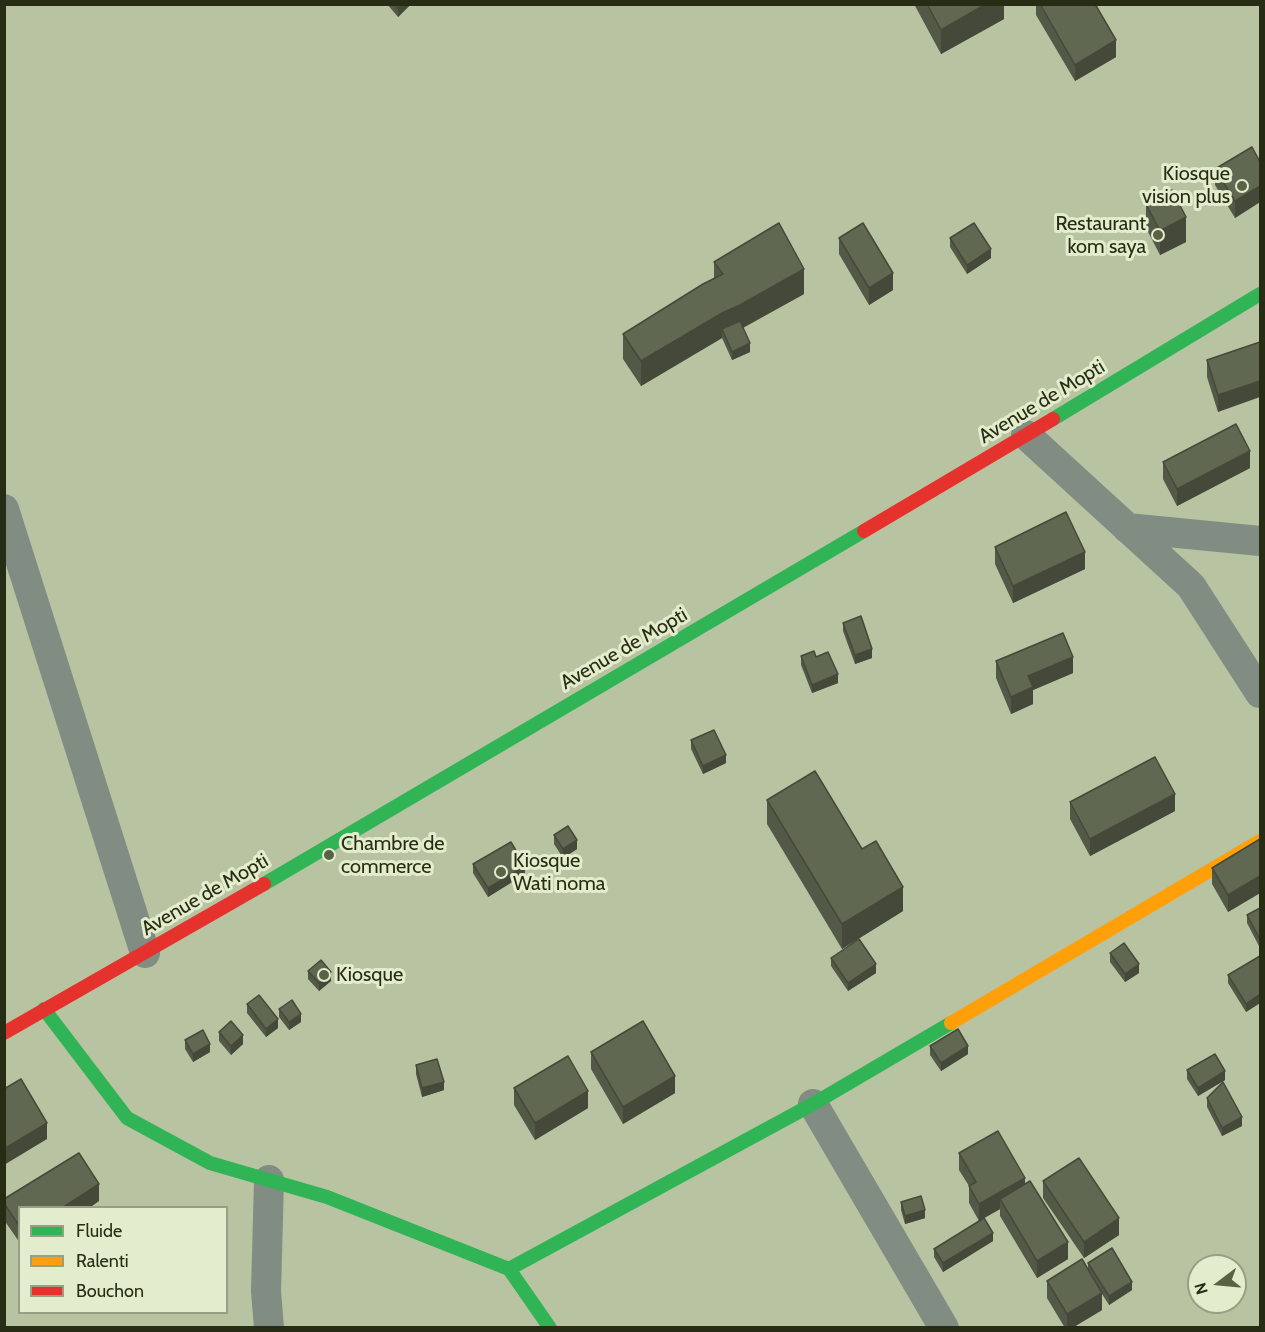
<!DOCTYPE html>
<html>
<head>
<meta charset="utf-8">
<style>
	body { margin:0 }
	#map { position:relative; width:1265px; height:1332px; overflow:hidden; background:#b8c3a1; font-family:Cabin,sans-serif }
	canvas { display:block }
	.frame { position:absolute; inset:0; border:6px solid #262d14; pointer-events:none }
	.legend { position:absolute; left:18px; top:1206px; width:210px; height:108px; box-sizing:border-box; background:#e3edce; border:2px solid #97a084; margin:0; padding:8px 10px; list-style:none; font-size:18px; color:#262d14 }
	.legend li { display:flex; align-items:center; gap:12px; height:30px }
	.legend b { width:30px; border:2px solid #97a084 }
	.north { position:absolute; left:1187px; top:1254px; width:60px; height:60px; box-sizing:border-box; background:#e3edce; border:2px solid #97a084; border-radius:50%; rotate:254deg; font-size:16px; font-weight:700; line-height:24px; text-align:center; color:#262d14 }
	.north::after { content:''; display:block; margin:auto; width:21px; height:27px; background:#596245; clip-path:polygon(50% 0,100% 100%,50% 72%,0 100%) }
</style>
</head>
<body>
<div id="map">
<canvas width="1265" height="1332"></canvas>
<div class="frame"></div>
<ul class="legend">
<li><b style="height:8px;background:#30b455"></b>Fluide</li>
<li><b style="height:8px;background:#ff9f0a"></b>Ralenti</li>
<li><b style="height:8px;background:#e5322d"></b>Bouchon</li>
</ul>
<div class="north">N</div>
</div>
<script>
const ctx = document.querySelector('canvas').getContext('2d');
ctx.lineJoin = 'round';
function stroke(path, color, width, dash) { ctx.strokeStyle = color; ctx.lineWidth = width; ctx.lineCap = dash ? 'butt' : 'round'; ctx.setLineDash(dash || []); ctx.stroke(path); }
function fill(path, color) { ctx.fillStyle = color; ctx.fill(path, 'evenodd'); }
function label(font, color, halo, rows, align = 'center') {
  ctx.font = font + ' Cabin,sans-serif'; ctx.lineWidth = 6; ctx.setLineDash([]); ctx.textBaseline = 'middle'; ctx.strokeStyle = halo; ctx.fillStyle = color; for (const [text, x, y, turn = 0] of rows) {
    ctx.save(); ctx.translate(x, y); ctx.rotate((+turn || 0) * Math.PI / 180); ctx.textAlign = isNaN(turn) ? turn : align; if (halo) ctx.strokeText(text, 0, 0); ctx.fillText(text, 0, 0); ctx.restore();
  }
}
stroke(new Path2D(`
	M 1026,435 L 1191,586 L 1260,693
	M 4,509 L 145,953
	M 1127,528 L 1260,541
	M 813,1104 L 944,1328
	M 269,1328 L 266,1291 L 269,1180`), '#818c82', 30);
stroke(new Path2D(`
	M 1053,419 L 1260,294
	M 264,884 L 864,531
	M 44,1009 L 127,1118 L 210,1163 L 327,1197 L 509,1269 L 550,1328
	M 509,1269 L 813,1104 L 951,1023`), '#30b455', 14);
stroke(new Path2D(`
	M 951,1023 L 1260,841`), '#ff9f0a', 14);
stroke(new Path2D(`
	M 864,531 L 1053,419
	M 4,1033 L 264,884`), '#e5322d', 14);
fill(new Path2D(`
	M 387,4 L 411,4 L 398,17 Z
	M 914,4 L 1004,4 L 1004,19 L 941,54 Z
	M 1036,4 L 1095,4 L 1116,57 L 1075,81 L 1036,15 Z
	M 1260,162 L 1260,202 L 1235,218 L 1215,185 L 1215,169 Z
	M 1146,204 L 1186,242 L 1160,255 L 1146,228 Z
	M 839,238 L 893,290 L 869,305 L 839,254 Z
	M 950,238 L 991,258 L 967,274 L 950,247 Z
	M 714,262 L 804,294 L 743,328 L 750,352 L 732,360 L 722,338 L 641,386 L 623,359 L 623,334 L 714,278 Z
	M 1260,342 L 1218,412 L 1207,377 L 1207,360 Z
	M 1163,462 L 1250,468 L 1177,506 L 1163,479 Z
	M 995,547 L 1085,569 L 1013,603 L 995,564 Z
	M 843,623 L 872,658 L 855,664 L 843,631 Z
	M 801,656 L 816,657 L 838,683 L 812,693 L 801,665 Z
	M 996,661 L 1073,673 L 1033,690 L 1033,704 L 1011,714 L 996,678 Z
	M 691,740 L 726,763 L 703,774 L 691,749 Z
	M 767,800 L 862,849 L 903,911 L 842,949 L 767,824 Z
	M 1070,802 L 1175,811 L 1090,856 L 1070,819 Z
	M 554,835 L 577,849 L 563,858 L 554,844 Z
	M 1260,839 L 1260,893 L 1228,912 L 1212,884 L 1212,868 Z
	M 473,864 L 525,874 L 488,897 L 473,873 Z
	M 1260,908 L 1260,948 L 1247,923 L 1247,915 Z
	M 1110,953 L 1139,973 L 1125,982 L 1110,962 Z
	M 1260,957 L 1260,1003 L 1246,1012 L 1228,983 L 1228,975 Z
	M 831,958 L 876,973 L 848,991 L 831,966 Z
	M 308,971 L 331,981 L 319,991 L 308,979 Z
	M 247,1004 L 278,1028 L 266,1037 L 247,1013 Z
	M 279,1009 L 301,1022 L 289,1030 L 279,1017 Z
	M 219,1032 L 243,1044 L 231,1055 L 219,1041 Z
	M 185,1040 L 210,1052 L 193,1062 L 185,1049 Z
	M 930,1046 L 968,1054 L 941,1071 L 930,1055 Z
	M 591,1052 L 675,1093 L 623,1124 L 591,1069 Z
	M 416,1065 L 444,1090 L 422,1097 L 416,1074 Z
	M 1187,1070 L 1225,1080 L 1198,1096 L 1187,1079 Z
	M 514,1088 L 588,1108 L 535,1140 L 514,1105 Z
	M 1207,1098 L 1242,1126 L 1222,1136 L 1207,1107 Z
	M 959,1153 L 1025,1184 L 1068,1259 L 1037,1278 L 1000,1216 L 1000,1209 L 984,1218 L 993,1241 L 943,1272 L 934,1257 L 934,1249 L 979,1221 L 969,1203 L 969,1186 L 959,1170 Z
	M 1043,1181 L 1119,1235 L 1084,1258 L 1043,1198 Z
	M 4,1199 L 99,1201 L 89,1208 L 20,1208 L 20,1243 L 4,1220 Z
	M 901,1202 L 925,1218 L 905,1224 L 901,1210 Z
	M 1088,1263 L 1132,1290 L 1109,1305 L 1102,1294 L 1102,1310 L 1072,1328 L 1065,1328 L 1047,1298 L 1047,1281 L 1088,1270 Z`), '#535947');
fill(new Path2D(`
	M 402,4 L 411,4 L 398,17 L 398,8 Z
	M 986,4 L 1004,4 L 1004,19 L 941,54 L 941,30 Z
	M 1116,40 L 1116,57 L 1075,81 L 1075,65 Z
	M 1260,186 L 1260,202 L 1235,218 L 1235,201 Z
	M 1186,217 L 1186,242 L 1160,255 L 1160,231 Z
	M 991,249 L 991,258 L 967,274 L 967,265 Z
	M 804,269 L 804,294 L 740,329 L 722,329 L 722,338 L 641,386 L 641,361 L 722,313 Z
	M 893,273 L 893,290 L 869,305 L 869,288 Z
	M 750,343 L 750,352 L 732,360 L 732,352 Z
	M 1260,381 L 1260,397 L 1218,412 L 1218,395 Z
	M 1250,451 L 1250,468 L 1177,506 L 1177,489 Z
	M 1085,552 L 1085,569 L 1013,603 L 1013,586 Z
	M 872,649 L 872,658 L 855,664 L 855,655 Z
	M 1073,657 L 1073,673 L 1033,690 L 1033,704 L 1011,714 L 1011,697 L 1028,676 Z
	M 838,674 L 838,683 L 812,693 L 812,685 Z
	M 726,755 L 726,763 L 703,774 L 703,766 Z
	M 1175,794 L 1175,811 L 1090,856 L 1090,839 Z
	M 577,840 L 577,849 L 563,858 L 563,849 Z
	M 525,866 L 525,874 L 488,897 L 488,888 Z
	M 1260,876 L 1260,893 L 1228,912 L 1228,895 Z
	M 903,887 L 903,911 L 842,949 L 842,924 Z
	M 876,964 L 876,973 L 848,991 L 848,983 Z
	M 1139,964 L 1139,973 L 1125,982 L 1125,974 Z
	M 331,972 L 331,981 L 319,991 L 319,983 Z
	M 1260,994 L 1260,1003 L 1246,1012 L 1246,1004 Z
	M 301,1014 L 301,1022 L 289,1030 L 289,1022 Z
	M 278,1019 L 278,1028 L 266,1037 L 266,1029 Z
	M 243,1035 L 243,1044 L 231,1055 L 231,1046 Z
	M 210,1044 L 210,1052 L 193,1062 L 193,1054 Z
	M 968,1046 L 968,1054 L 941,1071 L 941,1063 Z
	M 1225,1071 L 1225,1080 L 1198,1096 L 1198,1088 Z
	M 675,1076 L 675,1093 L 623,1124 L 623,1107 Z
	M 444,1082 L 444,1090 L 422,1097 L 422,1088 Z
	M 588,1091 L 588,1108 L 535,1140 L 535,1123 Z
	M 1242,1117 L 1242,1126 L 1222,1136 L 1222,1128 Z
	M 47,1123 L 47,1139 L 4,1165 L 4,1149 Z
	M 1025,1178 L 1025,1195 L 1000,1199 L 1000,1209 L 979,1221 L 979,1204 Z
	M 99,1184 L 99,1201 L 89,1208 L 62,1208 Z
	M 925,1210 L 925,1218 L 905,1224 L 905,1216 Z
	M 1119,1218 L 1119,1235 L 1084,1258 L 1084,1242 Z
	M 993,1233 L 993,1241 L 943,1272 L 943,1263 Z
	M 1068,1242 L 1068,1259 L 1037,1278 L 1037,1261 Z
	M 1132,1282 L 1132,1290 L 1109,1305 L 1109,1296 Z
	M 1102,1293 L 1102,1310 L 1072,1328 L 1067,1328 L 1067,1314 Z`), '#444939');
const building = new Path2D(`
	M 394,4 L 402,4 L 398,8 Z
	M 927,4 L 986,4 L 941,30 Z
	M 1040,4 L 1095,4 L 1116,40 L 1075,65 Z
	M 1252,147 L 1260,162 L 1260,186 L 1235,201 L 1215,169 Z
	M 1172,190 L 1186,217 L 1160,231 L 1146,204 Z
	M 779,223 L 804,269 L 740,305 L 722,313 L 641,361 L 623,334 L 703,284 L 723,274 L 714,262 Z
	M 863,223 L 893,273 L 869,288 L 839,238 Z
	M 974,223 L 991,249 L 967,265 L 950,238 Z
	M 740,321 L 750,343 L 732,352 L 722,329 Z
	M 1260,342 L 1260,381 L 1218,395 L 1207,360 Z
	M 1236,424 L 1250,451 L 1177,489 L 1163,462 Z
	M 1066,512 L 1085,552 L 1013,586 L 995,547 Z
	M 861,616 L 872,649 L 855,655 L 843,623 Z
	M 1063,633 L 1073,657 L 1028,676 L 1033,687 L 1011,697 L 996,661 Z
	M 814,651 L 816,657 L 828,652 L 838,674 L 812,685 L 801,656 Z
	M 714,730 L 726,755 L 703,766 L 691,740 Z
	M 1155,757 L 1175,794 L 1090,839 L 1070,802 Z
	M 815,771 L 862,849 L 876,841 L 903,887 L 842,924 L 767,800 Z
	M 568,826 L 577,840 L 563,849 L 554,835 Z
	M 1260,839 L 1260,876 L 1228,895 L 1212,868 Z
	M 511,842 L 525,866 L 488,888 L 473,864 Z
	M 1260,908 L 1260,939 L 1247,915 Z
	M 859,939 L 876,964 L 848,983 L 831,958 Z
	M 1124,943 L 1139,964 L 1125,974 L 1110,953 Z
	M 1260,956 L 1260,994 L 1246,1004 L 1228,975 Z
	M 321,960 L 331,972 L 319,983 L 308,971 Z
	M 259,995 L 278,1019 L 266,1029 L 247,1004 Z
	M 292,1000 L 301,1014 L 289,1022 L 279,1009 Z
	M 231,1021 L 243,1035 L 231,1046 L 219,1032 Z
	M 643,1021 L 675,1076 L 623,1107 L 591,1052 Z
	M 958,1029 L 968,1046 L 941,1063 L 930,1046 Z
	M 203,1030 L 210,1044 L 193,1054 L 185,1040 Z
	M 1215,1054 L 1225,1071 L 1198,1088 L 1187,1070 Z
	M 568,1056 L 588,1091 L 535,1123 L 514,1088 Z
	M 437,1059 L 444,1082 L 422,1088 L 416,1065 Z
	M 21,1079 L 47,1123 L 4,1149 L 4,1089 Z
	M 1223,1082 L 1242,1117 L 1222,1128 L 1207,1098 Z
	M 998,1131 L 1025,1178 L 979,1204 L 969,1186 L 976,1182 L 959,1153 Z
	M 79,1153 L 99,1184 L 62,1208 L 20,1208 L 20,1227 L 4,1203 L 4,1199 Z
	M 1079,1158 L 1119,1218 L 1084,1242 L 1043,1181 Z
	M 1030,1181 L 1068,1242 L 1037,1261 L 1000,1199 Z
	M 921,1196 L 925,1210 L 905,1216 L 901,1202 Z
	M 984,1218 L 993,1233 L 943,1263 L 934,1249 Z
	M 1112,1248 L 1132,1282 L 1109,1296 L 1088,1263 Z
	M 1082,1259 L 1102,1293 L 1067,1314 L 1047,1281 Z`);
fill(building, '#616852');
stroke(building, '#444939', 1.5);
for (const [x, y, r, color] of [
	[1242,186,6,"#596245"],
	[1158,235,6,"#596245"],
	[329,855,6,"#596245"],
	[501,872,6,"#596245"],
	[324,975,6,"#596245"]
]) { const dot = new Path2D(); dot.arc(x, y, r, 0, 2 * Math.PI); ctx.fillStyle = color; ctx.fill(dot); stroke(dot, '#e3edce', 2); }
label('20px', '#262d14', '#e3edce', [
	["Kiosque",1230,174,"right"],
	["vision plus",1230,197,"right"],
	["Restaurant",1146,224,"right"],
	["kom saya",1146,247,"right"],
	["Chambre de",341,844],
	["commerce",341,867],
	["Kiosque",513,861],
	["Wati noma",513,884],
	["Kiosque",336,975]
], 'left');
label('20px', '#262d14', '#e3edce', [
	["Avenue de Mopti",1042,402,-31],
	["Avenue de Mopti",624,649,-30],
	["Avenue de Mopti",205,895,-30]
]);
</script>
</body>
</html>
